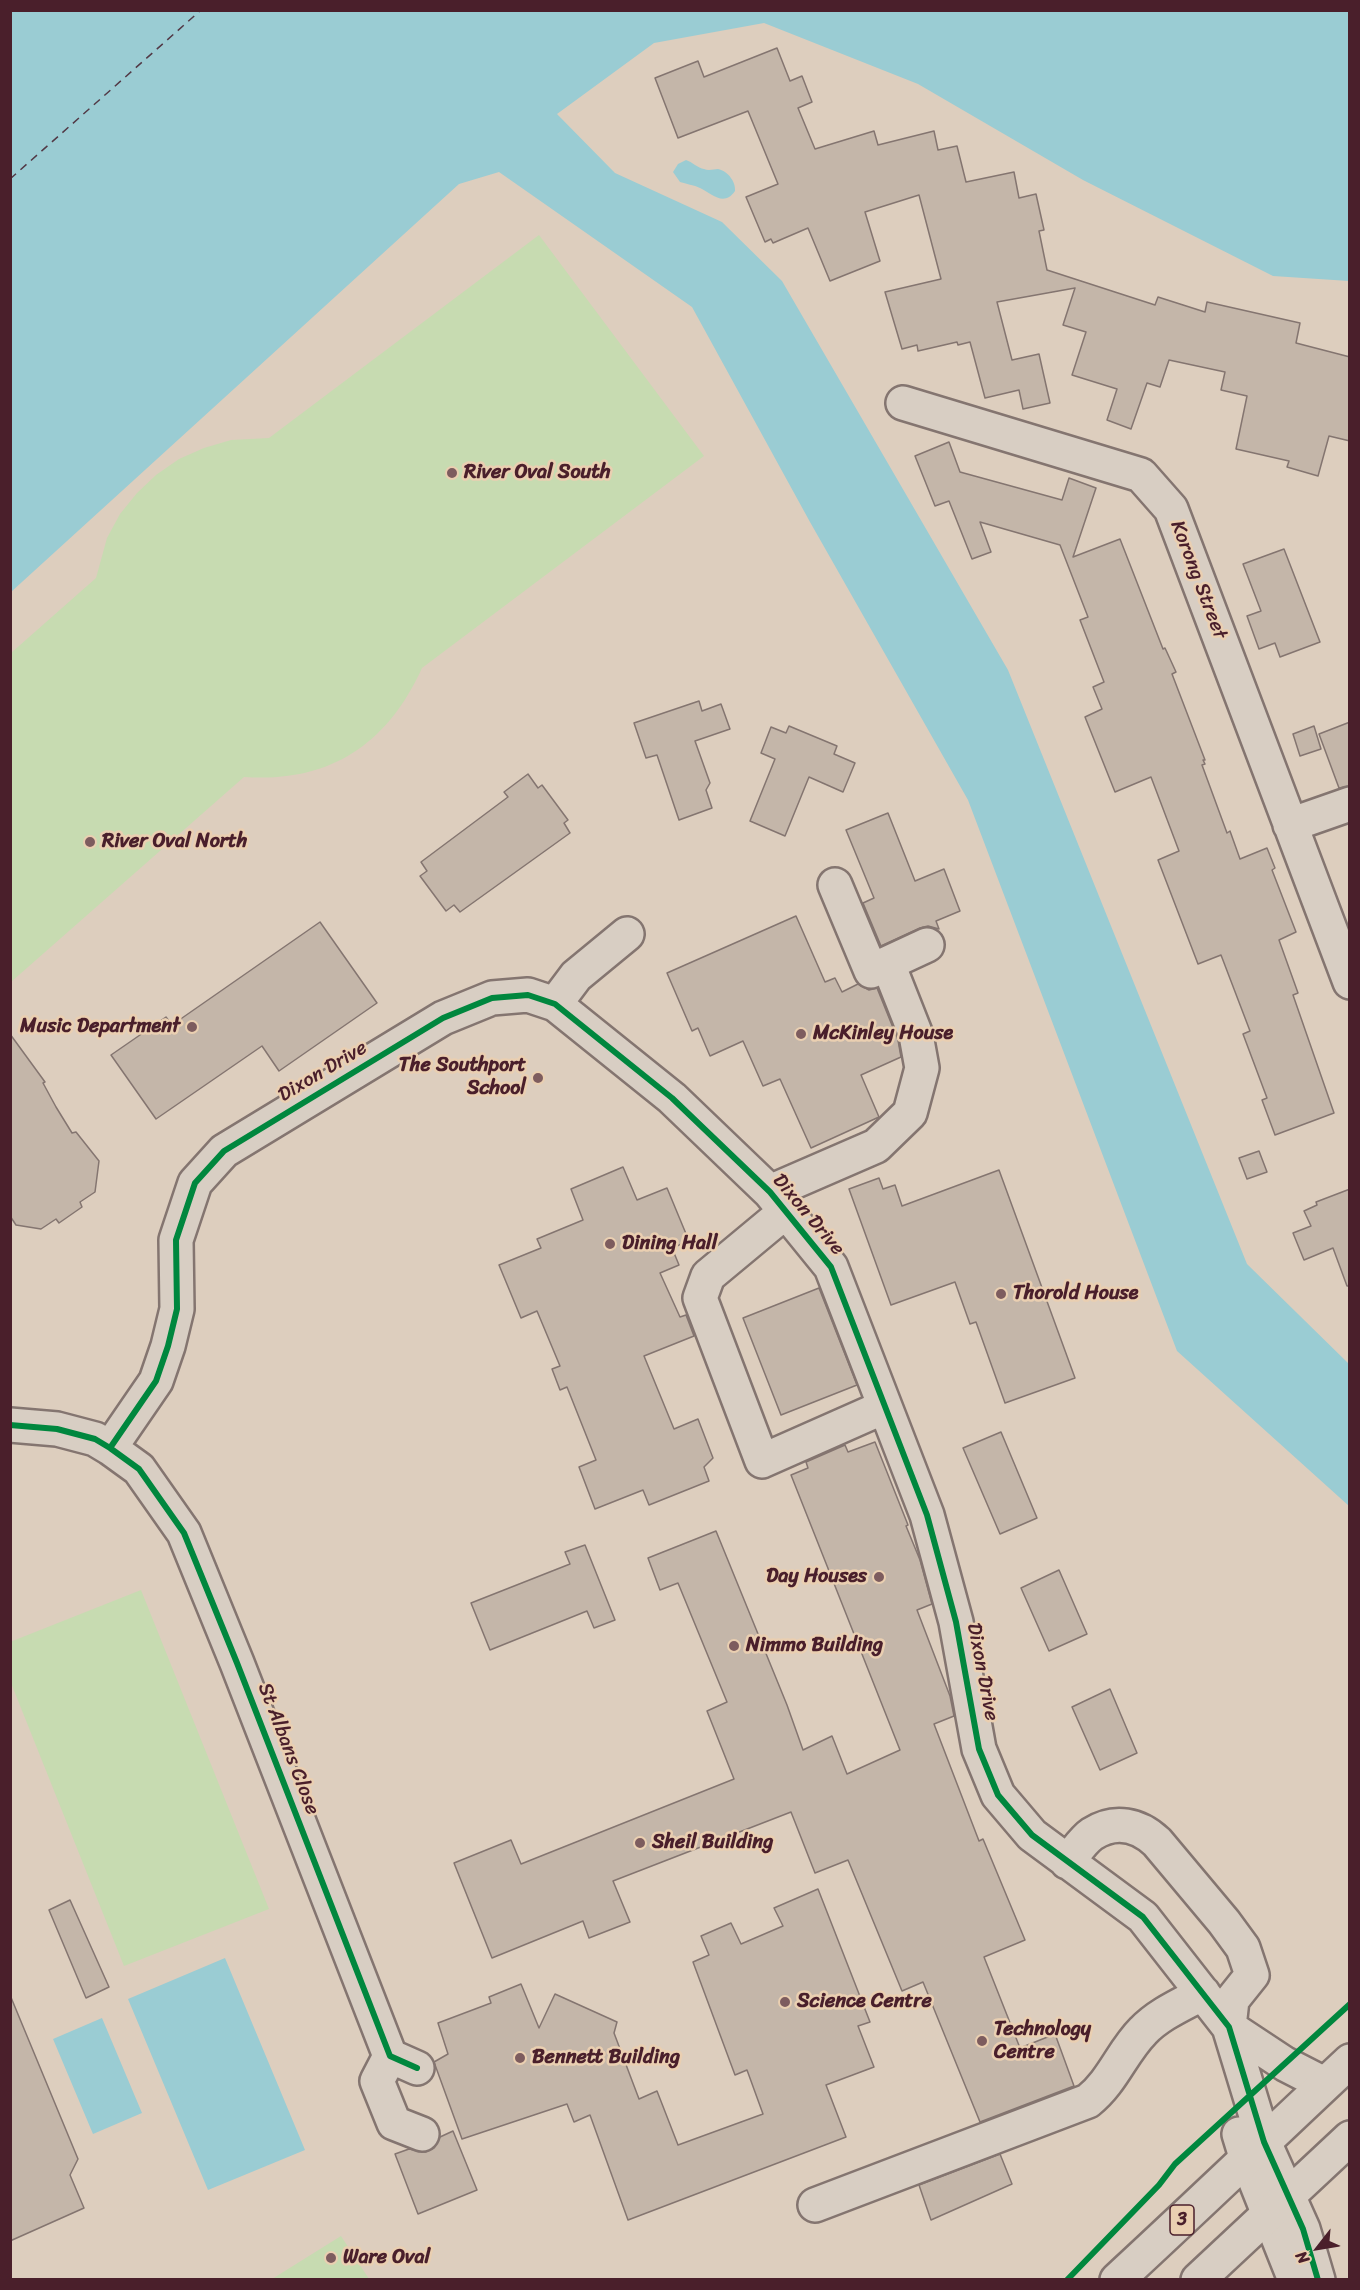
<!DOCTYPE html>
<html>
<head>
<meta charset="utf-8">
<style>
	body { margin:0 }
	#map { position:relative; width:1360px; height:2290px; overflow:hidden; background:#ddcebe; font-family:Sriracha,sans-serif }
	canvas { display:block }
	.frame { position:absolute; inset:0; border:12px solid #4a1f2b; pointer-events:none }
	.north { position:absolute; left:1288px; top:2218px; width:60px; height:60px; -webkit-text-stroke:4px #eacfb1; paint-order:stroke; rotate:239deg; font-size:16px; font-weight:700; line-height:24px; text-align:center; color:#4a1f2b }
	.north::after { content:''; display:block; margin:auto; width:21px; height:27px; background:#4a1f2b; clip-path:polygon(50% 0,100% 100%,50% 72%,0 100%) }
</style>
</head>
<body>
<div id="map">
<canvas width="1360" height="2290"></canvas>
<div class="frame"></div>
<div class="north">N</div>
</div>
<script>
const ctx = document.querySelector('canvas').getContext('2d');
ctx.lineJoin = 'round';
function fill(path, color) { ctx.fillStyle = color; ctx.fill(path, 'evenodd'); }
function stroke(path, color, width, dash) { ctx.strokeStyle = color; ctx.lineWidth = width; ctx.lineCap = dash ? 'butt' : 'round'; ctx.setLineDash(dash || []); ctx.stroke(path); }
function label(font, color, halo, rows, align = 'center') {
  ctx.font = font + ' Sriracha,sans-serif'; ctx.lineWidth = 5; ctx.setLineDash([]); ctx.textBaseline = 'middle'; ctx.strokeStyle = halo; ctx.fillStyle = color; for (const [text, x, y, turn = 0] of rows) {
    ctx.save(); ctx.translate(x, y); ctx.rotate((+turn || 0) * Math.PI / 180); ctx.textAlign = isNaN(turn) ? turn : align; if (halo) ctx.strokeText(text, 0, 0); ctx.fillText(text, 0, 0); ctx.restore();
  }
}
fill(new Path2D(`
	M 539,235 L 704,456 L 422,668 C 387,745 329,783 244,777 L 11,982 L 11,653 L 96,578 L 107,538 L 120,514 L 137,493 L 156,475 L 179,459 L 204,448 L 231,440 L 269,438 Z
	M 141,1590 L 269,1909 L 124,1966 L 11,1683 L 10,1642 Z
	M 341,2236 L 369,2279 L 272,2279 Z`), '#c7dbb1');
fill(new Path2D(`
	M 11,10 L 1349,11 L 1349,281 L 1273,276 L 1083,180 L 918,84 L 764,23 L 654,43 L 557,114 L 615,173 L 722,222 L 782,281 L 1008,670 L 1247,1264 L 1349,1364 L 1349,1506 L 1177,1351 L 968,800 L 810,522 L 692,307 L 499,172 L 459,184 L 11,592 Z
	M 686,160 C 692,162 698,168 704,169 C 709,171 714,169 718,169 C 728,171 736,182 735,191 C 724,207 712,194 700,188 C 694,185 686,184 680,182 L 673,172 L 678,164 Z
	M 225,1958 L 305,2150 L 208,2190 L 128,1999 Z
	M 102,2018 L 142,2113 L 93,2134 L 53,2039 Z`), '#9accd3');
stroke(new Path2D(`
	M 10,179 L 201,10`), '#523946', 1.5, [8, 6]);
const building = new Path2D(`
	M 777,48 L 790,81 L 802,76 L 812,102 L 798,108 L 815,149 L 874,131 L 878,145 L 934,131 L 938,150 L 957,146 L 966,182 L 1014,172 L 1019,198 L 1036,194 L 1044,230 L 1039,231 L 1047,270 L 1155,305 L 1158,297 L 1205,312 L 1207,302 L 1300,323 L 1296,343 L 1350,357 L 1350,441 L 1329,436 L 1318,476 L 1287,467 L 1289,461 L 1236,449 L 1247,396 L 1221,390 L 1225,372 L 1169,360 L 1160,387 L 1147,383 L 1131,429 L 1107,420 L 1117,389 L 1072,375 L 1086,332 L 1063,325 L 1075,288 L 997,302 L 1012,360 L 1039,354 L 1050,403 L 1023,409 L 1019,390 L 985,398 L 970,342 L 958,345 L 957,342 L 918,351 L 917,345 L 902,349 L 885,292 L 941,279 L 919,195 L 865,212 L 880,261 L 830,281 L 808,228 L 773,243 L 771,239 L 765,242 L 746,197 L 778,184 L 748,111 L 678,138 L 655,78 L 698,61 L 704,77 Z
	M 949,442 L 960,472 L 1062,500 L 1069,478 L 1096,488 L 1073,557 L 1120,539 L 1163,649 L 1165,648 L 1176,672 L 1172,674 L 1205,760 L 1203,760 L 1205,764 L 1202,765 L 1227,833 L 1230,831 L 1240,859 L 1267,848 L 1275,868 L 1272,870 L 1296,932 L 1279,940 L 1298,993 L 1293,995 L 1334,1113 L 1275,1135 L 1262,1100 L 1267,1098 L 1243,1034 L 1250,1031 L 1221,955 L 1198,964 L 1158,860 L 1179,851 L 1151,777 L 1115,792 L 1085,717 L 1102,709 L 1093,687 L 1104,682 L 1080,620 L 1088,617 L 1060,545 L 980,522 L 991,552 L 972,559 L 949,501 L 935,506 L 915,456 Z
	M 1284,549 L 1320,642 L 1280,657 L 1275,643 L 1259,649 L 1247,616 L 1261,611 L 1243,564 Z
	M 699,701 L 702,711 L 721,704 L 730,729 L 695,741 L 710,783 L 706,790 L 712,808 L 679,820 L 657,755 L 646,758 L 634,723 Z
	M 1350,722 L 1350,786 L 1339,788 L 1319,734 Z
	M 789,726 L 837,746 L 834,754 L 855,763 L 843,792 L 809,777 L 785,836 L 750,821 L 775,759 L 761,753 L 771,727 L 786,733 Z
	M 1314,726 L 1321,749 L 1300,756 L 1293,734 Z
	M 528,774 L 538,788 L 542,785 L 568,820 L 564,823 L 570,833 L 460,912 L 454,905 L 446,911 L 420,876 L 427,871 L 421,862 L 508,797 L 504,792 Z
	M 888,813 L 915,881 L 944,869 L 960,911 L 936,921 L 939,929 L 928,926 L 920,928 L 881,946 L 863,903 L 874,898 L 846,830 Z
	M 796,916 L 825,982 L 835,978 L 842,992 L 858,984 L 869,990 L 877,988 L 898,1040 L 901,1057 L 861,1075 L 879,1117 L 811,1148 L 780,1079 L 763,1086 L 743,1041 L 710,1056 L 698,1028 L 692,1031 L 667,973 Z
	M 320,922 L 377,1003 L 279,1071 L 262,1046 L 156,1119 L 111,1055 L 166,1017 L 172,1025 Z
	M 10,1034 L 45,1082 L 43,1083 L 56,1107 L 72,1133 L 76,1132 L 99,1161 L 95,1192 L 80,1202 L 82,1207 L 59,1223 L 56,1219 L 41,1229 L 16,1225 L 10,1216 Z
	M 1259,1151 L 1267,1172 L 1247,1179 L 1239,1158 Z
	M 623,1167 L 637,1200 L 667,1188 L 689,1241 L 672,1248 L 679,1265 L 660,1273 L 680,1317 L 686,1315 L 694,1336 L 644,1356 L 674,1429 L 698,1419 L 713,1458 L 704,1467 L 709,1481 L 649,1505 L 643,1490 L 595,1509 L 579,1467 L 596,1460 L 567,1387 L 560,1390 L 552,1369 L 560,1366 L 537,1311 L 521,1318 L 499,1265 L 541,1248 L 537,1239 L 583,1220 L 571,1189 Z
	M 999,1170 L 1075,1378 L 1005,1403 L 976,1322 L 970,1324 L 955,1282 L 891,1305 L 849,1189 L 879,1178 L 883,1189 L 895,1185 L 902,1206 Z
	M 1350,1189 L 1350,1286 L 1347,1286 L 1333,1248 L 1304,1260 L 1293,1233 L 1311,1226 L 1304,1211 L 1317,1205 L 1316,1202 Z
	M 819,1288 L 857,1385 L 781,1415 L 743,1318 Z
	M 1001,1432 L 1037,1518 L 1000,1534 L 963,1448 Z
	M 875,1442 L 908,1525 L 906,1526 L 920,1560 L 932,1604 L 917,1610 L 950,1696 L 954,1716 L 934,1724 L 979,1841 L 983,1839 L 1025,1940 L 984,1957 L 1020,2048 L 1055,2034 L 1074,2086 L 980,2122 L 923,1982 L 902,1991 L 848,1860 L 815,1873 L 791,1812 L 613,1881 L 630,1922 L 589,1938 L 583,1921 L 492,1958 L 454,1863 L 511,1840 L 521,1864 L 734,1779 L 707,1711 L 727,1702 L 678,1583 L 660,1590 L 648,1558 L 716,1531 L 787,1705 L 803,1750 L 832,1736 L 847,1774 L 900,1750 L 791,1475 L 808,1468 L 806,1462 L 845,1445 L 848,1452 Z
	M 585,1545 L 615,1620 L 594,1628 L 587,1611 L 490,1650 L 471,1603 L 570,1564 L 565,1552 Z
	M 1059,1570 L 1087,1634 L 1049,1651 L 1021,1588 Z
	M 1110,1689 L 1137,1753 L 1100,1770 L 1072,1707 Z
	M 818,1889 L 870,2022 L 858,2026 L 874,2067 L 826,2085 L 846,2137 L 628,2220 L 590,2115 L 574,2122 L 567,2104 L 462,2139 L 434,2062 L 448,2054 L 438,2023 L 491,2003 L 489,1997 L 521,1984 L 539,2028 L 555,1994 L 617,2022 L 614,2033 L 639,2099 L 657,2091 L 678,2145 L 763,2114 L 747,2070 L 735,2075 L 693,1962 L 709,1955 L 701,1936 L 731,1923 L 741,1944 L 783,1926 L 774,1908 Z
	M 70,1900 L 109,1987 L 86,1998 L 49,1910 Z
	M 10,1995 L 78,2159 L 70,2175 L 84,2208 L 10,2241 Z
	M 453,2131 L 477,2190 L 418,2214 L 395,2154 L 409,2149 L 425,2152 L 434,2148 L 440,2137 Z
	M 1000,2154 L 1012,2184 L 931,2220 L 919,2185 Z`);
fill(building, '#c4b6a9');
stroke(building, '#847570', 1.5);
const minor = new Path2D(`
	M 903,403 L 1141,475 L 1171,509 L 1350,982
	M 1290,825 L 1350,804
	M 835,885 L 871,971 L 927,945
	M 555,1004 L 576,976 L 627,934
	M 770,1192 L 876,1146 L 910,1113 L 922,1068 L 916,1035 L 888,964
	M 785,1212 L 708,1276 L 700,1298 L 762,1461 L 884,1407
	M 10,1425 L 57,1429 L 95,1439 L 110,1448 L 139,1469 L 184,1533 L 237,1663 L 390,2056 L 417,2068
	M 110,1448 L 156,1381 L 168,1346 L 177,1309 L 176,1240 L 195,1183 L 224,1151 L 443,1018 L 492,998 L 528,995 L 555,1004 L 672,1098 L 770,1192 L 831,1267 L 927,1515 L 956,1622 L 979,1749 L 998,1795 L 1032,1835 L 1143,1917 L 1229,2027 L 1264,2142 L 1303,2229 L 1318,2280
	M 1067,1862 C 1075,1853 1083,1840 1092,1834 C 1115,1819 1139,1825 1157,1842 L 1224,1922 L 1243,1948 L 1252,1975 L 1232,2000 L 1229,2027 L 1285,2064 L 1324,2084
	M 390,2056 L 377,2081 L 394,2123 L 422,2134
	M 1239,2134 L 1246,2157 L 1295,2280
	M 815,2205 L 1088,2101 C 1113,2081 1122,2052 1143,2031 C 1159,2014 1183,2004 1203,1993`);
const major = new Path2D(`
	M 1117,2280 C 1195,2208 1272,2134 1350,2061
	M 1198,2280 L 1350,2138`);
stroke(minor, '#847570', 38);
stroke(major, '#847570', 38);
stroke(minor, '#d8cec3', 33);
stroke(major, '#d8cec3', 33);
stroke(new Path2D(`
	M 10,1425 L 57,1429 L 95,1439 L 110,1448 L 139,1469 L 184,1533 L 237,1663 L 390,2056 L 417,2068
	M 110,1448 L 156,1381 L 168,1346 L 177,1309 L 176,1240 L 195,1183 L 224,1151 L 443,1018 L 492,998 L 528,995 L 555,1004 L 672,1098 L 770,1192 L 831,1267 L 927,1515 L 956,1622 L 979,1749 L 998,1795 L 1032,1835 L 1143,1917 L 1229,2027 L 1264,2142 L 1303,2229 L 1318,2280
	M 1067,2280 L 1159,2185 L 1175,2164 L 1350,2004`), '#00873e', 6);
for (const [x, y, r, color] of [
	[452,473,6,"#7d5c5e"],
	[90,842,6,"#7d5c5e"],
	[192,1027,6,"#7d5c5e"],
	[801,1034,6,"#7d5c5e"],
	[538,1078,6,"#7d5c5e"],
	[610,1244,6,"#7d5c5e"],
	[1001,1294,6,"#7d5c5e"],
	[879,1577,6,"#7d5c5e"],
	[734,1646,6,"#7d5c5e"],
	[640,1843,6,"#7d5c5e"],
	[785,2002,6,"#7d5c5e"],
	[982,2041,6,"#7d5c5e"],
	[520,2058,6,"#7d5c5e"],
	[331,2258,6,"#7d5c5e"]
]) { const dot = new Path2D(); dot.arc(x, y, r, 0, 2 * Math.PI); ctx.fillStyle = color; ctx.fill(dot); stroke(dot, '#eacfb1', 2); }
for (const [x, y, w] of [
	[1182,2220,24]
]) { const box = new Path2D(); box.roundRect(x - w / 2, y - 15, w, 30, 4.5); ctx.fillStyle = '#eacfb1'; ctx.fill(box); stroke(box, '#4a1f2b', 1.5); }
label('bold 18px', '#4a1f2b', null, [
	["3",1182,2220]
]);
label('bold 20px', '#4a1f2b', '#eacfb1', [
	["River Oval South",464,473],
	["River Oval North",102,842],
	["Music Department",180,1027,"right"],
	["McKinley House",813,1034],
	["The Southport",526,1066,"right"],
	["School",526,1089,"right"],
	["Dining Hall",622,1244],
	["Thorold House",1013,1294],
	["Day Houses",867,1577,"right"],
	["Nimmo Building",746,1646],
	["Sheil Building",652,1843],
	["Science Centre",797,2002],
	["Technology",994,2030],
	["Centre",994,2053],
	["Bennett Building",532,2058],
	["Ware Oval",343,2258]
], 'left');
label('20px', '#4a1f2b', '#eacfb1', [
	["Korong Street",1198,580,69],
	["Dixon Drive",323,1072,-31],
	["Dixon Drive",808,1215,50],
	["Dixon Drive",982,1672,79],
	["St Albans Close",288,1749,69]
]);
</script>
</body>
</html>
